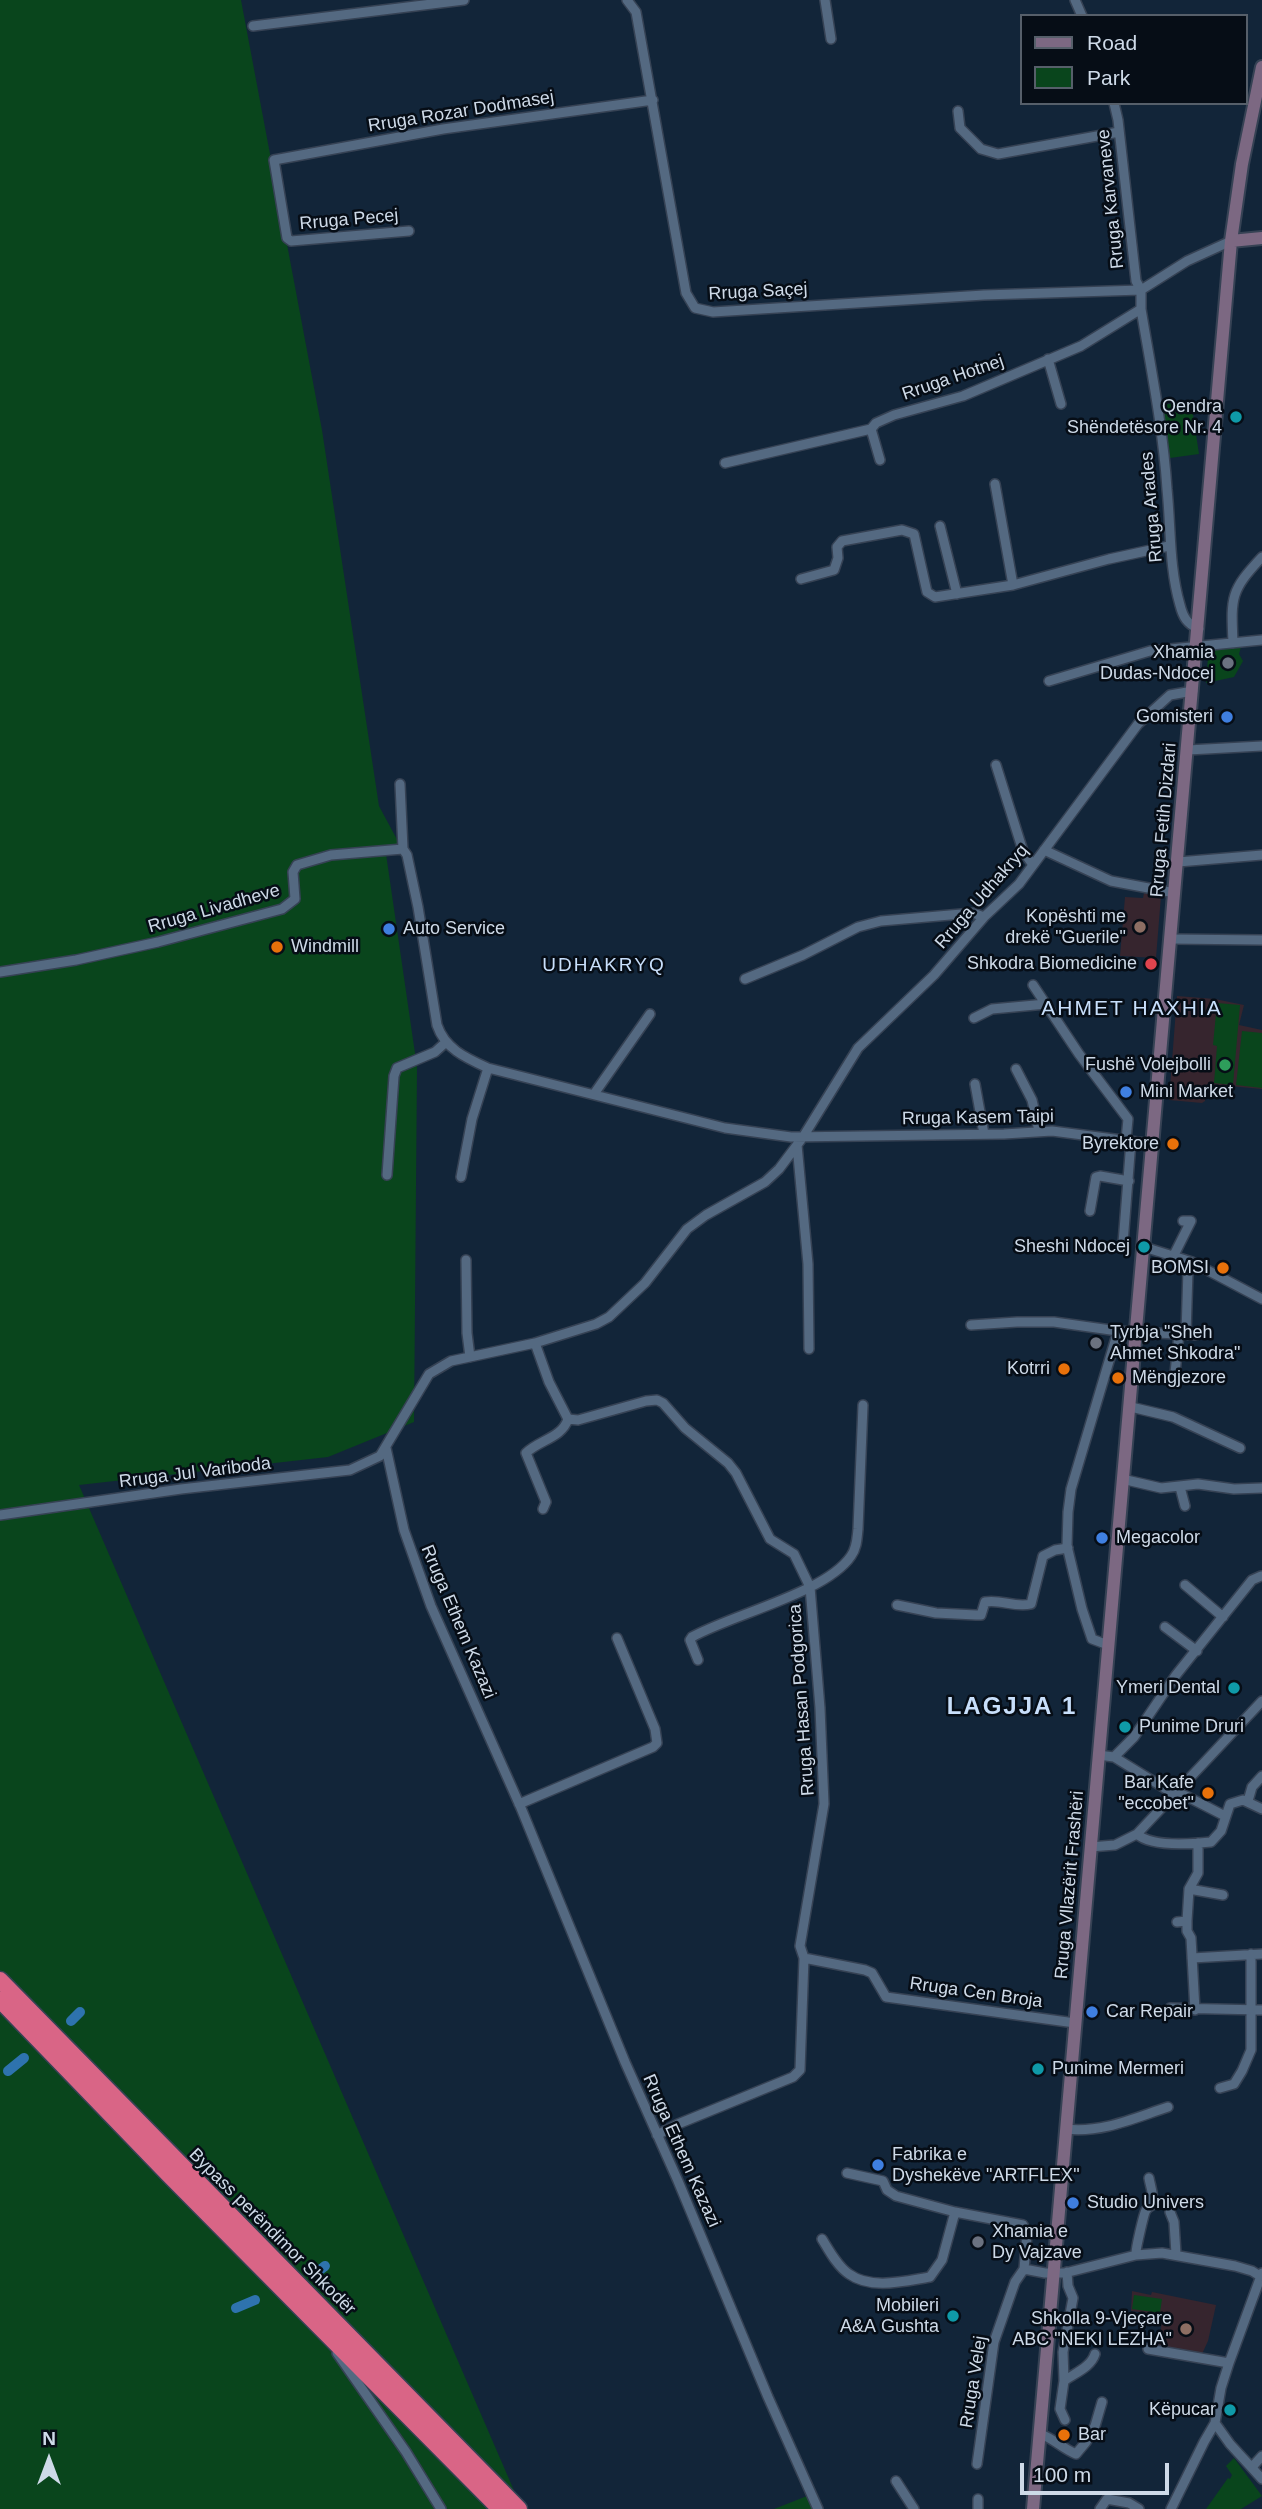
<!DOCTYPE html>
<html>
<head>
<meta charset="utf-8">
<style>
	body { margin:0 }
	#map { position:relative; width:1262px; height:2509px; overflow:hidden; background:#122539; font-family:Helvetica,sans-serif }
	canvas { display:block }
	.legend { position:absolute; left:1020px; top:14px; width:228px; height:91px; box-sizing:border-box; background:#060d16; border:2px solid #565f6a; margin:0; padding:9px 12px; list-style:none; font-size:21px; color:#cedae8 }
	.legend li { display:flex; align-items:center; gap:14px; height:35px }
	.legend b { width:35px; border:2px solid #565f6a }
	.north { position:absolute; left:14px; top:2425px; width:70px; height:70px; -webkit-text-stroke:5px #060d16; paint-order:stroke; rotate:0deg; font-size:19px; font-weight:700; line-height:28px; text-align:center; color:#cedae8 }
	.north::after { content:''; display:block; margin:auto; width:24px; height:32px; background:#cedae8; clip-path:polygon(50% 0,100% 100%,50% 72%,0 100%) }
	.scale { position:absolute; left:1020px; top:2463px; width:149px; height:32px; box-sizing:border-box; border:4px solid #cedae8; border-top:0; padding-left:9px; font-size:21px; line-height:24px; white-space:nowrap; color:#cedae8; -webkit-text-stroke:5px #060d16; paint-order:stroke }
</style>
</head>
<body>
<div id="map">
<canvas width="1262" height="2509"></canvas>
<ul class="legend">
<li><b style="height:9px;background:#7c6882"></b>Road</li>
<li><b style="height:19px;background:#09451c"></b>Park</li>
</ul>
<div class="north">N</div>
<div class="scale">100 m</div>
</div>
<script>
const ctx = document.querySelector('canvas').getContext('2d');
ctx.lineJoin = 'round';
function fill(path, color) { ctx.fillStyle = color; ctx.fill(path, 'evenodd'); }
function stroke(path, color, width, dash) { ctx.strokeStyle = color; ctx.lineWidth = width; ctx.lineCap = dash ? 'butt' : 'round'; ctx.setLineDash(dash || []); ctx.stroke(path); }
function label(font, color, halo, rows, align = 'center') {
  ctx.font = font + ' Helvetica,sans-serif'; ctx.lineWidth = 5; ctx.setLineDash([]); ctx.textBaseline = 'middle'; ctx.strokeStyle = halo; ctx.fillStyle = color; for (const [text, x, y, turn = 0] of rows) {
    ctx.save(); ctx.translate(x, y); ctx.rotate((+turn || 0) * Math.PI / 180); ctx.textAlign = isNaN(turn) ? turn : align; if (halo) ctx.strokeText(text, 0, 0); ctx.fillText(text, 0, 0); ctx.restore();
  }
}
fill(new Path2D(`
	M 1144,893 L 1161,896 L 1156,958 L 1120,956 L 1125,897 L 1143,898 Z
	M 1177,996 L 1215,999 L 1244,1005 L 1239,1025 L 1262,1030 L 1262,1089 L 1207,1084 L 1205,1101 L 1202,1103 L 1169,1100 Z
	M 1132,2291 L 1151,2295 L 1152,2292 L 1216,2305 L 1208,2341 L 1202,2354 L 1158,2347 L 1163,2315 L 1131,2311 Z`), '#36252e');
fill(new Path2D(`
	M 0,0 L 241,0 L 322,430 L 379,806 L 400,845 L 385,847 L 417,1067 L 414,1422 L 328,1457 L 79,1485 L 522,2509 L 0,2509 Z
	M 1191,401 L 1199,454 L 1170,458 L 1162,405 Z
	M 1241,647 L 1239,654 L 1243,661 L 1234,677 L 1206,683 L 1208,657 L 1215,650 Z
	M 1217,1003 L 1240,1005 L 1233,1085 L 1214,1083 L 1217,1046 L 1213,1045 Z
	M 1242,1031 L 1262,1033 L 1262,1088 L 1236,1085 Z
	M 1134,2295 L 1162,2299 L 1160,2313 L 1132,2309 Z
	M 1234,2458 L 1262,2496 L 1241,2509 L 1206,2509 L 1228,2478 L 1230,2479 L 1232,2475 L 1226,2466 Z
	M 807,2496 L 814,2509 L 774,2509 Z`), '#09451c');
stroke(new Path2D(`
	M 71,2021 L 80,2012
	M 8,2071 L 24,2058
	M 316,2273 L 325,2266
	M 236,2308 L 255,2300`), '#2e73ae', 10);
const street = new Path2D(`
	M 627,0 L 636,12 L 686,293 L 695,308 L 713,312 L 984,295 L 1141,290 L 1187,261 L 1231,241
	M 825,0 L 831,39
	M 1075,0 L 1082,16
	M 253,26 L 464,0
	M 1114,103 L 1118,120 L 1136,281 L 1141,290 L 1141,309 C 1151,369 1163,428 1167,489 C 1171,528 1169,567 1180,605 C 1183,617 1187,624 1199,629
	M 958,111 L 960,128 L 981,149 L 998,154 L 1119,132
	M 409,231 L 291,241 L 287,238 L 274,160 L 443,129 L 653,100
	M 1048,359 L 1061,404
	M 880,460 L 871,429 L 876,423 L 894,415 L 963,396 L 1081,346 L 1141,309
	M 725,463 L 871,429
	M 995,484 L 1013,585
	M 940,526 L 957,594
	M 801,579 L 834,570 L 838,558 L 837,547 L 842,541 L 902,530 L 914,534 L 927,592 L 935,597 L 1013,585 L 1109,559 L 1169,546
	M 1233,643 C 1231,597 1230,591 1262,557
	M 1049,681 L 1150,651 L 1262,640
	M 1188,750 L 1262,746
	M 996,765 L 1023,851 L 1033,865
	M 400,784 L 403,849 L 407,855 L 418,907 L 437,1025 C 445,1049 466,1058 488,1068 L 725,1128 L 791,1137 L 1004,1134 L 1052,1131 L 1153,1144
	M 1044,850 L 1111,881 L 1175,893
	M 1178,862 L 1262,855
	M 1171,939 L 1262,940
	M 0,972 L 76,960 L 158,942 L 282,909 L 295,899 L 293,872 L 297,865 L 331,855 L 403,849
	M 745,979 L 803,955 L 858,927 L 881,921 L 973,913 L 984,917
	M 1033,985 L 1079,1054 L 1128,1119 L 1126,1140
	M 974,1018 L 992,1009 L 1046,1004
	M 1016,1069 L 1032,1100 L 1039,1131
	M 975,1084 L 984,1134
	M 594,1094 L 650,1014
	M 797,1145 L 808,1264 L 809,1349
	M 387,1175 L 394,1076 L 397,1068 L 435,1052 L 445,1043
	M 461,1177 L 472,1119 L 488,1068
	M 1090,1211 L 1096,1177 L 1100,1176 L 1129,1181
	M 1123,1243 L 1131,1141
	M 1144,1247 L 1192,1262 L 1262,1299
	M 1174,1255 L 1191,1221 L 1183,1221
	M 466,1260 L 467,1333 L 470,1357
	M 971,1325 L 1017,1322 L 1054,1322 L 1118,1331 L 1196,1335
	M 1186,1334 L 1188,1270 L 1192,1262
	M 535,1343 L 549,1382 L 568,1419 L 578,1420 L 646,1401 L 657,1400 L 663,1403 L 685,1428 L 728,1463 L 736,1473 L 770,1539 L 794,1554 L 810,1587 L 820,1708 L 824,1804 L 800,1946 L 804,1958 L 800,2070 L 793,2077 L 678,2124 L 657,2135
	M 1175,1373 L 1179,1334
	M 1131,1407 L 1173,1417 L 1240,1448
	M 386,1448 L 404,1530 L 431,1606 L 521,1808 L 625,2062 L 678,2181 L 768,2397 L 818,2509
	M 1122,1479 L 1161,1488 L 1198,1484 L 1234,1489 L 1262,1488
	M 1180,1487 L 1185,1506
	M 543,1509 L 546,1502 L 526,1453 C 539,1440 562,1438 568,1419
	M 0,1515 L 181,1489 L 350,1470 L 380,1456 L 429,1374 L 451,1361 L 535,1343 L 596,1324 L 609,1317 L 645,1283 L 687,1229 L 706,1215 L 765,1182 L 779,1169 L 803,1137 L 858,1048 L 934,975 L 984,917 L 1019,884 L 1138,724 L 1170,695 L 1193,691
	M 1185,1585 L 1223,1617
	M 897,1605 L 936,1613 L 976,1615 L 981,1615 L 985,1602 C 1001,1599 1015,1608 1031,1604 L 1043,1556 L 1055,1550 L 1068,1548
	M 1165,1627 L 1197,1651
	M 1108,1645 L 1092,1639 L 1082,1609 L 1067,1546 L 1068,1512 L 1071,1489 L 1118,1331
	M 698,1660 L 690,1640 L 692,1637 C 733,1614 826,1593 851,1556 C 857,1548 857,1538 858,1529 L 863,1405
	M 1098,1755 L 1114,1757 L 1166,1789 L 1186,1796 L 1225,1816
	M 1114,1757 L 1134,1737 L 1176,1675 L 1252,1580 L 1261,1576
	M 1248,1801 L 1252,1787 L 1262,1776
	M 519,1804 L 653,1747 L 657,1743 L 655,1729 L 617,1638
	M 1137,1834 C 1151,1847 1192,1844 1211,1842 L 1221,1831 L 1230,1804 L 1243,1800 L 1262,1809
	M 1090,1847 L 1115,1845 L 1137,1834 L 1262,1701
	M 1189,1889 L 1223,1895
	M 1187,1921 L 1189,1889 L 1198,1873 L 1198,1843
	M 1177,1922 L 1187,1921 L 1187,1931 L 1191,1938 L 1195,2010
	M 804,1958 L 865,1970 L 872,1973 L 886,1997 L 1075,2023
	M 1192,1958 L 1262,1954
	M 1170,2008 L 1262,2010
	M 1220,2088 L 1234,2084 L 1242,2071 L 1251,2050 L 1251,1954
	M 1066,2129 C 1103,2133 1134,2118 1168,2107
	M 847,2173 L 883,2181 L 887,2190 L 896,2196 L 955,2212 L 1023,2225 L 1027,2234 L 1024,2269
	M 1170,2212 L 1174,2222 L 1176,2254
	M 822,2239 C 829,2250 837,2266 849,2274 C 871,2290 905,2281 930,2277 L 942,2260 L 955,2212
	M 1136,2255 C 1135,2251 1144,2213 1146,2210 C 1151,2204 1151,2209 1152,2201 C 1154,2194 1150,2185 1149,2178
	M 1024,2269 L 1045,2273 L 1065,2273 L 1136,2255 L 1162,2253 L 1235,2266 L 1252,2271 L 1260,2276
	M 1148,2349 L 1229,2363
	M 337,2353 L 406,2452 L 441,2509
	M 1064,2381 C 1075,2373 1091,2367 1095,2354
	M 1065,2420 L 1060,2409 L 1064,2381 L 1063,2352 L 1073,2298 L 1068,2286 L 1067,2272
	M 1215,2423 L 1230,2444 L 1262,2479
	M 1040,2434 C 1053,2438 1063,2449 1076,2454 L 1086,2442 L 1095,2426 L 1102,2402
	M 977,2464 L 994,2342 L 1015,2282 L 1024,2269
	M 1252,2467 L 1262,2456
	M 896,2481 L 914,2509
	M 978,2499 L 978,2509
	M 1100,2509 L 1107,2499 L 1129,2503 L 1139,2509
	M 1171,2509 L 1204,2442 L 1215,2423 L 1221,2388 L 1229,2363 L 1262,2273`);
const secondary = new Path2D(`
	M 1231,241 L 1262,238
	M 1033,2509 L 1231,241 L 1242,164 L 1262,67`);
const highway = new Path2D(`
	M 0,1980 L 519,2509
	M 0,2000 L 168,2174 L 500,2509`);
stroke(street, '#364254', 12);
stroke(secondary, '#364254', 16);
stroke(highway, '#364254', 19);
stroke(street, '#546981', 9);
stroke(secondary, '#7c6882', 12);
stroke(highway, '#d96586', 16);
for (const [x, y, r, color] of [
	[1236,417,7,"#0f9aa8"],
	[1228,663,7,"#6b7280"],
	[1227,717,7,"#3f7fe0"],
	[1140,927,7,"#8d6e63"],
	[389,929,7,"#3f7fe0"],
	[277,947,7,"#e8710a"],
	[1151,964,7,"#e0444e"],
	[1225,1065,7,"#2e9e5b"],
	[1126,1092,7,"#3f7fe0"],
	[1173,1144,7,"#e8710a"],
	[1144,1247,7,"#0f9aa8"],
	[1223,1268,7,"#e8710a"],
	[1096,1343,7,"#6b7280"],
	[1064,1369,7,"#e8710a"],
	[1118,1378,7,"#e8710a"],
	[1102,1538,7,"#3f7fe0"],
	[1234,1688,7,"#0f9aa8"],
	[1125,1727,7,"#0f9aa8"],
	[1208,1793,7,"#e8710a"],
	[1092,2012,7,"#3f7fe0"],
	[1038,2069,7,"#0f9aa8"],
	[878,2165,7,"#3f7fe0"],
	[1073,2203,7,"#3f7fe0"],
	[978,2242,7,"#6b7280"],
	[953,2316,7,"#0f9aa8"],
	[1186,2329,7,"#8d6e63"],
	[1230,2410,7,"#0f9aa8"],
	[1064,2435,7,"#e8710a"]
]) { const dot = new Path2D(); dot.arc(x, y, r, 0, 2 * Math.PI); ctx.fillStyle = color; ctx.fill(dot); stroke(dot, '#060d16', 2.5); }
label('18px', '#cedae8', '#060d16', [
	["Rruga Rozar Dodmasej",461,112,-9],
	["Rruga Karvaneve",1111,199,-96],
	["Rruga Pecej",349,220,-5],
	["Rruga Saçej",758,292,-3],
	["Rruga Hotnej",953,378,-19],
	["Rruga Arades",1152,507,-95],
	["Rruga Fetih Dizdari",1164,820,-85],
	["Rruga Udhakryq",982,897,-49],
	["Rruga Livadheve",214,909,-16],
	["Rruga Kasem Taipi",978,1118,-1],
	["Rruga Jul Variboda",195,1473,-7],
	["Rruga Ethem Kazazi",458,1622,67],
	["Rruga Hasan Podgorica",802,1700,-94],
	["Rruga Vllazërit Frashëri",1070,1885,-85],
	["Rruga Cen Broja",976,1993,8],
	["Rruga Ethem Kazazi",681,2151,66],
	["Bypass perëndimor Shkodër",272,2232,45],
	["Rruga Velej",974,2382,-81]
]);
label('18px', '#cedae8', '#060d16', [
	["Qendra",1222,407],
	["Shëndetësore Nr. 4",1222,428],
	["Xhamia",1214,653],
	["Dudas-Ndocej",1214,674],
	["Gomisteri",1213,717],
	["Kopështi me",1126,917],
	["drekë \"Guerile\"",1126,938],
	["Auto Service",403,929,"left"],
	["Windmill",291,947,"left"],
	["Shkodra Biomedicine",1137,964],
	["Fushë Volejbolli",1211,1065],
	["Mini Market",1140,1092,"left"],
	["Byrektore",1159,1144],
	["Sheshi Ndocej",1130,1247],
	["BOMSI",1209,1268],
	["Tyrbja \"Sheh",1110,1333,"left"],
	["Ahmet Shkodra\"",1110,1354,"left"],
	["Kotrri",1050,1369],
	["Mëngjezore",1132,1378,"left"],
	["Megacolor",1116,1538,"left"],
	["Ymeri Dental",1220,1688],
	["Punime Druri",1139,1727,"left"],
	["Bar Kafe",1194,1783],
	["\"eccobet\"",1194,1804],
	["Car Repair",1106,2012,"left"],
	["Punime Mermeri",1052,2069,"left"],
	["Fabrika e",892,2155,"left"],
	["Dyshekëve \"ARTFLEX\"",892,2176,"left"],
	["Studio Univers",1087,2203,"left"],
	["Xhamia e",992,2232,"left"],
	["Dy Vajzave",992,2253,"left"],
	["Mobileri",939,2306],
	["A&A Gushta",939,2327],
	["Shkolla 9-Vjeçare",1172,2319],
	["ABC \"NEKI LEZHA\"",1172,2340],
	["Këpucar",1216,2410],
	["Bar",1078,2435,"left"]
], 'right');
ctx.letterSpacing = '2px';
label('19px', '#c8dffb', '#060d16', [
	["UDHAKRYQ",604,966]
]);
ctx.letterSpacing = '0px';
ctx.letterSpacing = '2px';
label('21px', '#c8dffb', '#060d16', [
	["AHMET HAXHIA",1132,1009]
]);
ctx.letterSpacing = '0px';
ctx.letterSpacing = '2px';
label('bold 24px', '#c8dffb', '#060d16', [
	["LAGJJA 1",1012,1707]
]);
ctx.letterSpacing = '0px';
</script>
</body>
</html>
